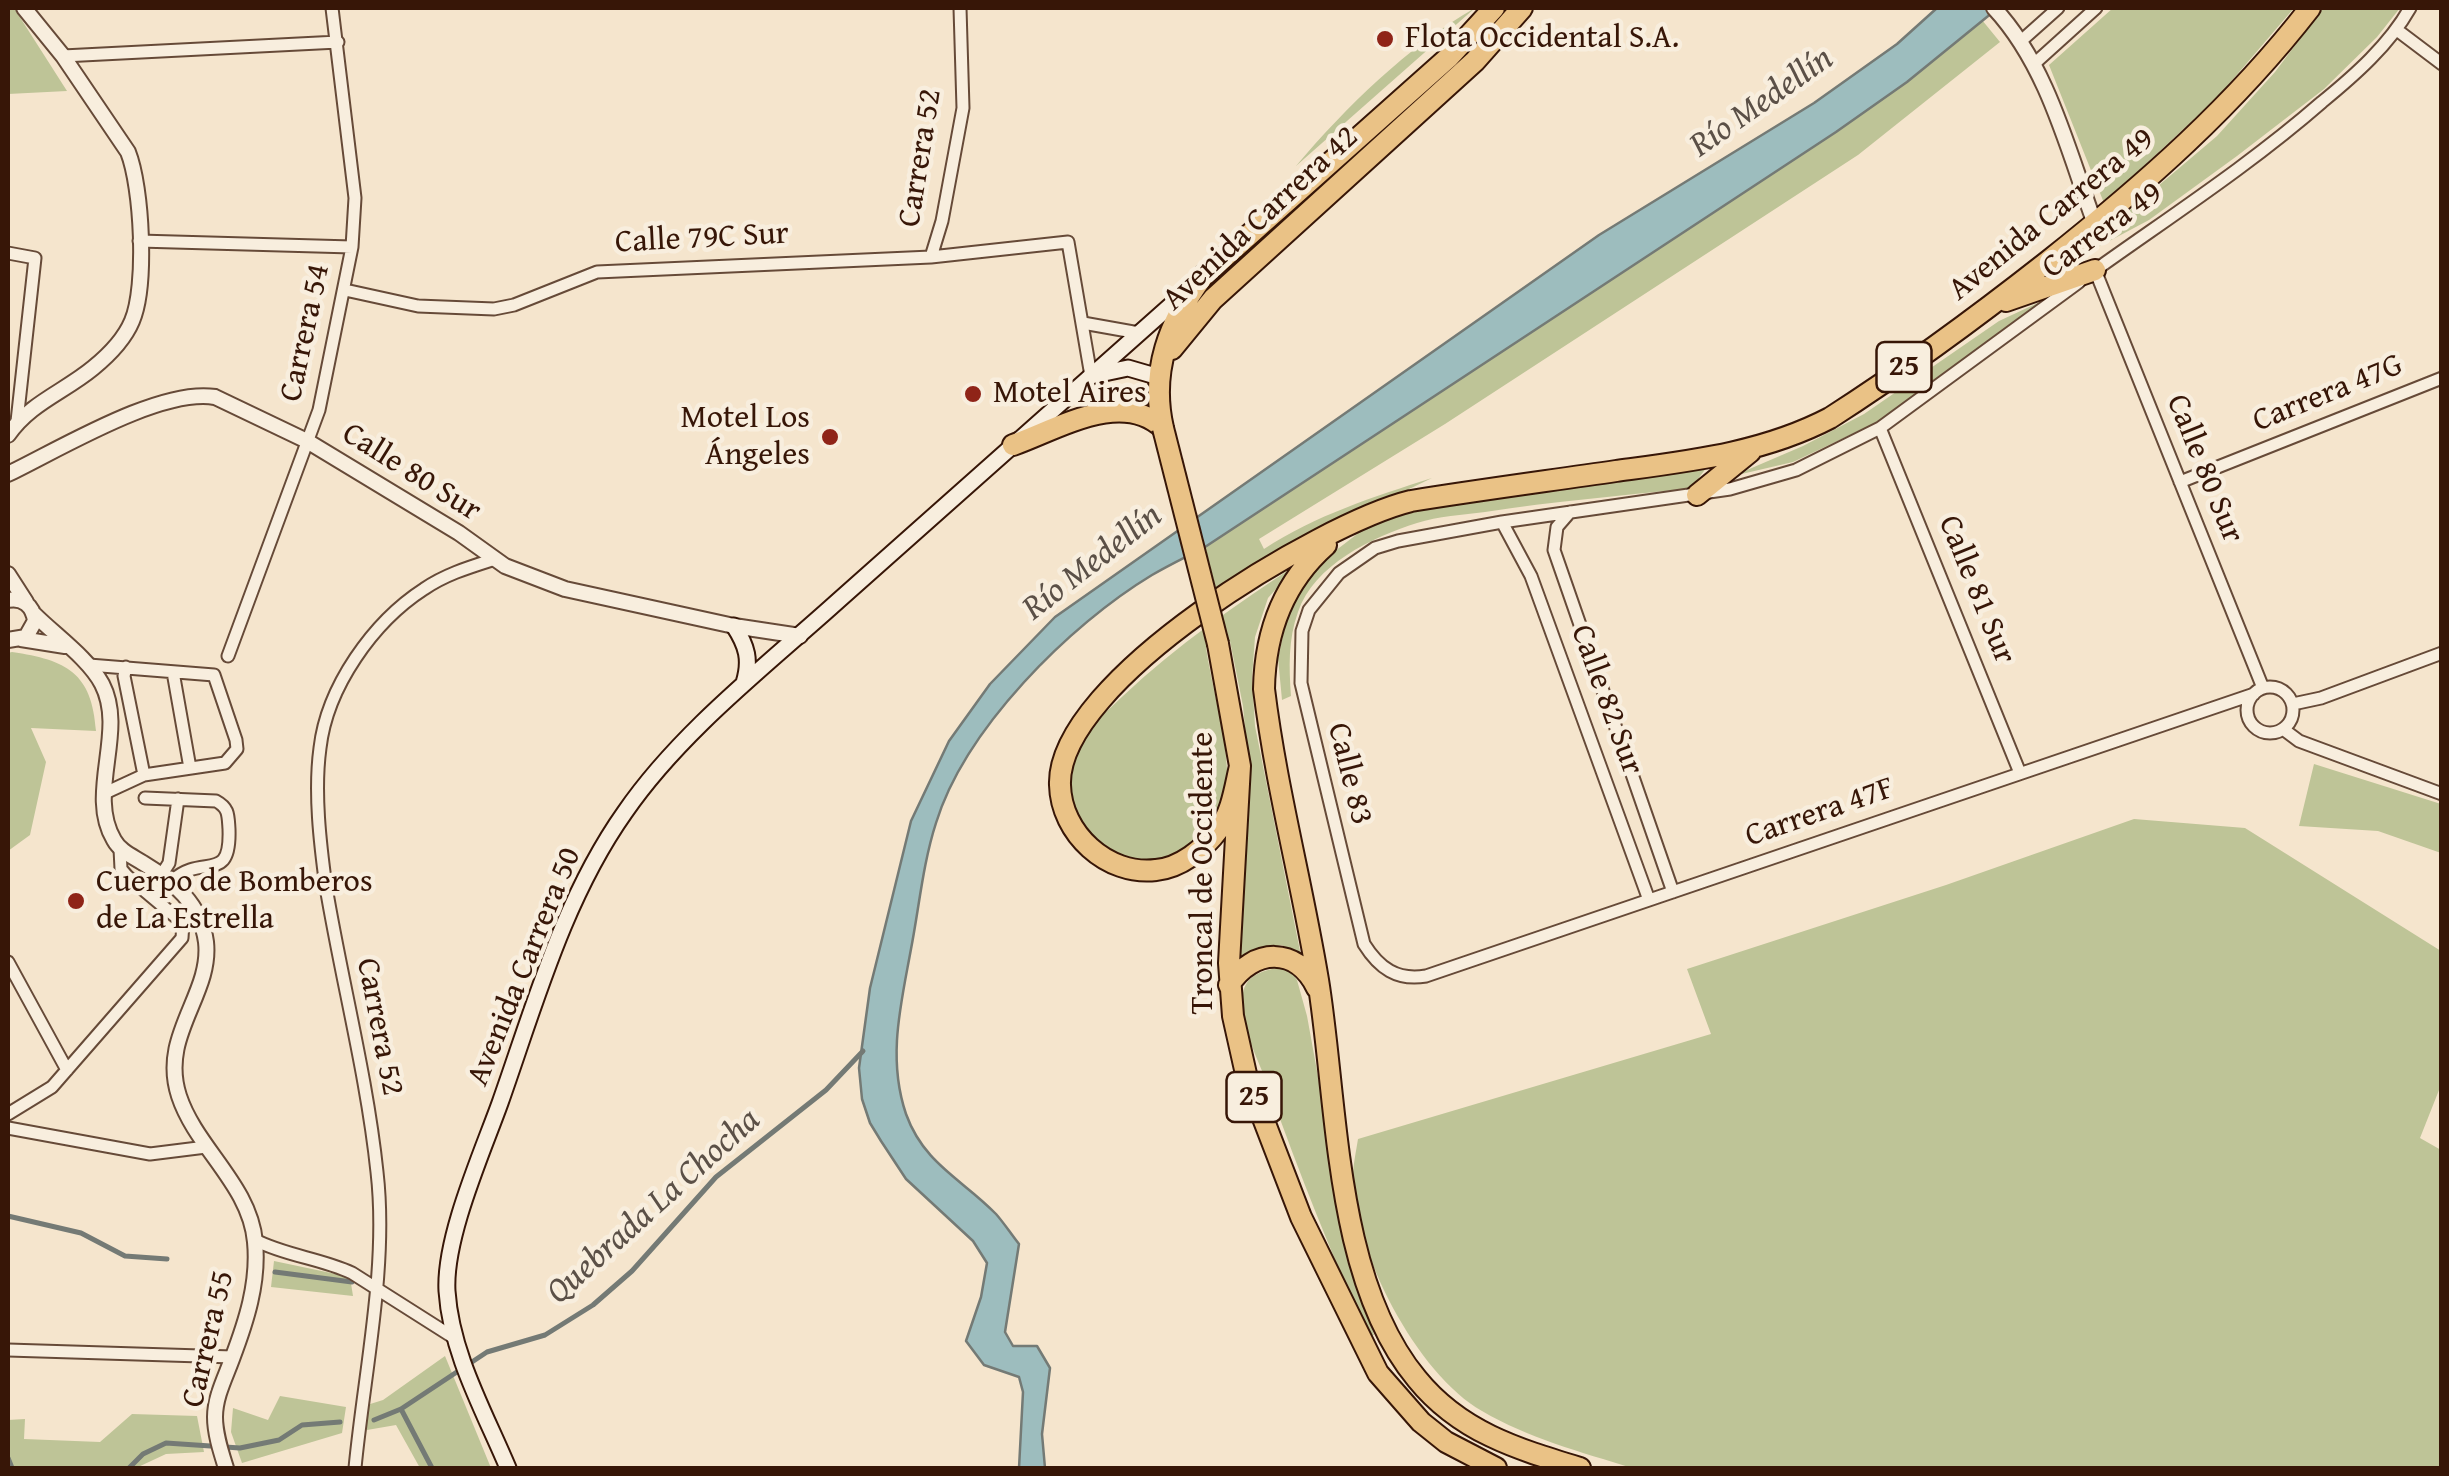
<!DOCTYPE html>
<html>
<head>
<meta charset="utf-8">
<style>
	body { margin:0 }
	#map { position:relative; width:2449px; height:1476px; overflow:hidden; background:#f5e5cd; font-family:"Gentium Book Plus",serif }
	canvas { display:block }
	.frame { position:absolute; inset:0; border:10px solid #371607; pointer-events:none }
</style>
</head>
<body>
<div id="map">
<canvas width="2449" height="1476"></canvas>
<div class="frame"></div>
</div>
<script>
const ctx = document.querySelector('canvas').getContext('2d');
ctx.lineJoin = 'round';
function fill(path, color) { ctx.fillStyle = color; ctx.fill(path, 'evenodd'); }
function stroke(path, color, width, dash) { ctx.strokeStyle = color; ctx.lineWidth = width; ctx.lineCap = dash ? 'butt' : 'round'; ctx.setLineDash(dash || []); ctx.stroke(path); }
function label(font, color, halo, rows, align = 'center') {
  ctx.font = font + ' "Gentium Book Plus",serif'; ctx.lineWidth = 9; ctx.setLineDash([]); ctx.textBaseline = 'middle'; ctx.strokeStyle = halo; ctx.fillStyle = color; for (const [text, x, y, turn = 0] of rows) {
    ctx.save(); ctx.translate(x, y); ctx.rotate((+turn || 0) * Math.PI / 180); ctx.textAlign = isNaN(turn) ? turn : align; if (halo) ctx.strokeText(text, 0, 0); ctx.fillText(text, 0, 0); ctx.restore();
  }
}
fill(new Path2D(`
	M 8,8 L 14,8 L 67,91 L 8,94 Z
	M 1475,8 L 1296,166 C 1346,107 1407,47 1475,8 Z
	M 2113,8 L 2294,8 L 2217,98 L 2104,203 L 2049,65 Z
	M 2323,8 L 2400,8 L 2377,37 L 2324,89 L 2237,156 L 2149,220 L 2066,264 L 2217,136 L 2275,72 Z
	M 1982,20 L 2000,42 L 1858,155 L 1445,424 L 1259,539 L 1264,549 C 1316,515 1373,497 1432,478 L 1345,520 L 1217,593 L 1205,547 L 1836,132 L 1907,82 Z
	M 2042,301 L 1888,417 L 1793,462 L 1733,476 L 1803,446 L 1864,414 L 1999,321 Z
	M 1707,467 L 1691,488 C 1623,496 1553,501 1485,512 C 1463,515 1438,516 1417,523 C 1372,537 1314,565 1298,612 C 1288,640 1289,667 1291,696 L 1282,700 L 1278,658 L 1289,609 L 1308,578 L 1326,558 L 1365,528 L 1417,509 Z
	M 1299,563 L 1268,598 L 1255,637 L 1252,678 L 1255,726 L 1301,956 L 1282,945 L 1252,952 L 1236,962 L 1240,885 L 1248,821 L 1248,761 L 1243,706 L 1230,641 L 1206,648 C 1212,687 1225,729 1227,769 C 1230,865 1100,901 1074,806 C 1069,791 1067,769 1073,754 C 1083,732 1106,712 1123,696 C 1177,645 1237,604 1299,563 Z
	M 12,652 C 67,660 92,673 96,731 L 31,728 L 46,762 L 30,835 L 8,851 L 8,653 Z
	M 2314,764 L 2441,804 L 2441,853 L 2378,831 L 2299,826 Z
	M 2134,819 L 2245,828 L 2441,951 L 2441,1085 L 2420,1138 L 2441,1150 L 2441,1468 L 1632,1468 C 1581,1452 1528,1438 1482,1411 C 1417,1374 1353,1251 1353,1177 C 1353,1165 1356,1152 1358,1139 L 1711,1034 L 1687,969 L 1946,885 Z
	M 1277,968 L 1290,970 L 1297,980 L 1307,1016 L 1331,1148 L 1337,1214 L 1374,1335 L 1368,1337 C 1332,1254 1299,1174 1269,1088 C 1259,1061 1238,1023 1243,993 C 1246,976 1261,971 1277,968 Z
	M 274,1261 L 350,1277 L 353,1296 L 271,1287 Z
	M 445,1356 L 491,1468 L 420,1468 L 396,1425 L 367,1430 L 367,1405 L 383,1400 Z
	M 280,1396 L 346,1407 L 342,1433 L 242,1463 L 231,1432 L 233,1408 L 268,1420 Z
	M 132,1414 L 197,1416 L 204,1452 L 166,1454 L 136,1468 L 8,1468 L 8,1420 L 25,1419 L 24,1439 L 100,1442 Z`), '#bec497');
const water = new Path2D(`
	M 1937,8 L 1998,8 L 1907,82 L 1836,132 L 1205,547 C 1188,556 1169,565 1152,575 C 1069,625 965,729 936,823 C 923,863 919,908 911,949 C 901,1004 887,1058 906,1114 C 924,1164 962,1179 996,1214 C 1004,1223 1011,1234 1019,1244 L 1005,1332 L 1013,1346 L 1037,1346 L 1050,1368 L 1042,1434 L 1045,1468 L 1019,1468 L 1023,1392 L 1019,1377 L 984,1365 L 966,1341 L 981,1297 L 987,1263 L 973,1241 L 906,1179 L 881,1141 L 870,1123 L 862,1099 L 859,1068 L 870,988 L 911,821 L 949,741 L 990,684 L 1055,617 L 1599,235 L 1814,103 L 1897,44 Z`);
fill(water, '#9dbdbe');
stroke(water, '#747a75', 2.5);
stroke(new Path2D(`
	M 8,1216 L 81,1233 L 125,1256 L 167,1259
	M 275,1272 L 352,1282
	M 401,1409 L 432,1468
	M 374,1420 L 401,1409 L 487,1352 L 545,1335 L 593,1305 L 632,1271 L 716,1177 L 826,1090 L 863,1051
	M 8,1458 L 12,1468
	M 129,1468 L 143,1454 L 166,1443 L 240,1448 L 279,1440 L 302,1425 L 340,1422`), '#747a75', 5);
const minor = new Path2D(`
	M 2397,30 L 2442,64
	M 2021,41 L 2058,8
	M 63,56 L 338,42
	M 2034,64 L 2096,8
	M 139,241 L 352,247
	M 8,253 L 35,258 L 17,421
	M 931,257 L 942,221 L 963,108 L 960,8
	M 2095,270 L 2263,688
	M 2094,271 C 2171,216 2251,164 2322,102 C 2355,75 2389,45 2410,8
	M 2079,282 L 1880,428 L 1796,470 L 1730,489 L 1502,522 L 1398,541 L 1375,548 L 1339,573 L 1309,610 L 1302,631 L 1301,683 L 1364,944 C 1379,968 1397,981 1426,976 L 2254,694
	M 345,290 L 418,306 L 494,309 L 514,305 L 597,272 L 931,257 L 1068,242 L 1091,376
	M 1083,323 L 1139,333
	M 1880,428 L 2020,773
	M 2180,482 L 2442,378
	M 1570,512 L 1557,527 L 1554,550 L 1673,892
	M 1502,522 L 1531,576 L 1649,900
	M 228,656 L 319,410 L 352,247 L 355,198 L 332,8
	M 89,665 L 214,675 L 236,740 L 237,749 L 225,763 L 144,775 L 105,793
	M 126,667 L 124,676 L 144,775
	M 173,672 L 190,768
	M2247 710a23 23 0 1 1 46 0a23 23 0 1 1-46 0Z
	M 2293,704 L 2321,698 L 2442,653
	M 2283,729 L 2299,741 L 2442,794
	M 145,798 L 216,801 C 229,808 228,815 229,829 C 231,885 203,853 173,880
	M 162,874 L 169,863 L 178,799
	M 8,962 L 67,1070
	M 8,1114 L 52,1087 L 182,938 L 183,923 L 127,876 L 121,869 L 120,849
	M 8,1128 L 150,1154 L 206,1147
	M 255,1240 C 286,1256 320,1258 352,1273 L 456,1339
	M 8,1350 L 233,1357
	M 355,1468 C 364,1373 388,1267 377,1172 C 367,1077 342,982 326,887 C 320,843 314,792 320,748 C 327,687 373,622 424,589 C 446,574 470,567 495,559`);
const tertiary = new Path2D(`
	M 1994,8 C 2048,66 2068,151 2095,224
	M 8,435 C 30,403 64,392 93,368 C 109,355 124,340 132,321 C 147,286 142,187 128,152 L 63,56 L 24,8
	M 8,474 C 60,449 160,388 215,397 L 307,441 L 459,533 L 505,566 L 565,589 L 734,626 L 800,636
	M 8,574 L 26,602
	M 8,600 C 23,597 33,606 35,621 L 26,637 L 8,640
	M 34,614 C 55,635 89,659 102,684 C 127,732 86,793 114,840 C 120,851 132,856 143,863 C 173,881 201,904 206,942 C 212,995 159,1035 179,1096 C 196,1148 250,1185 255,1242 C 259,1283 246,1322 232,1359 C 225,1378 215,1397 215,1417 C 215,1434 221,1452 226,1468
	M 21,639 L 65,646`);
const secondary = new Path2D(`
	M 1095,375 L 1128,368 L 1159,377
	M 734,626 C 747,646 751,660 744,683
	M 508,1468 C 484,1411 451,1353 447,1291 C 444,1238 482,1153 500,1103 C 535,1004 564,898 625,812 C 680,732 767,665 839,600 C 956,496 1072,393 1189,289`);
const trunk = new Path2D(`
	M 2006,301 L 2095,270
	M 1172,349 L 1213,299 L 1475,61 L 1522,8
	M 1163,428 C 1150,371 1169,322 1203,276 L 1449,57 L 1494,8
	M 1013,445 C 1058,429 1122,389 1163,428
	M 1697,495 L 1750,452
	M 1326,545 C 1283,583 1265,632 1264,689 C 1276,787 1302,883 1318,980 C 1338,1103 1334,1279 1417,1379 C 1460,1432 1517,1449 1580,1468
	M 1218,644 L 1240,766 L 1229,963 L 1233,1016 L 1246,1074 L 1301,1217 L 1378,1373 L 1421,1422 L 1446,1442 L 1496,1468
	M 1240,766 C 1235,787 1232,813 1218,830 C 1204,849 1180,868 1156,870 C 1107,876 1061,833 1060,785 C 1056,681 1321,523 1411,501 C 1479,490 1548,481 1616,471 C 1690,461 1763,453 1830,418 C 1905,370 1977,317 2047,262 C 2144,185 2234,106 2310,8
	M 1229,985 C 1253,948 1297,946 1317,988`);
stroke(minor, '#664a38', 15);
stroke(tertiary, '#664a38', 18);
stroke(secondary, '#371607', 19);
stroke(trunk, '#371607', 24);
stroke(minor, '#f8eede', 11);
stroke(tertiary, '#f8eede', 14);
stroke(secondary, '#f8eede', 15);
stroke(trunk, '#eac286', 20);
const trunkBridge = new Path2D(`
	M 1163,428 L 1218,644`);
stroke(trunkBridge, '#371607', 24, []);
stroke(trunkBridge, '#eac286', 20);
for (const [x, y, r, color] of [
	[1385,39,10,"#8f2418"],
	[973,394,10,"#8f2418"],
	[830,437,10,"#8f2418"],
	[76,901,10,"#8f2418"]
]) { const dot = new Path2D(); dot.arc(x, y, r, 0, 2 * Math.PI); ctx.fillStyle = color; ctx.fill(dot); stroke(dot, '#f8eede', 4); }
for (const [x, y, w] of [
	[1904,367,55],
	[1254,1097,55]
]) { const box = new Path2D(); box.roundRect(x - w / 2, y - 25, w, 50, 8); ctx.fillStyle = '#f8eede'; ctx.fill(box); stroke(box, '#371607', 2.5); }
label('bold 30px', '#371607', null, [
	["25",1904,367],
	["25",1254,1097]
]);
label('32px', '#371607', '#f8eede', [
	["Flota Occidental S.A.",1405,39],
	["Motel Aires",993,394],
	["Motel Los",810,419,"right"],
	["Ángeles",810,456,"right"],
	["Cuerpo de Bomberos",96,883],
	["de La Estrella",96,920]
], 'left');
label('32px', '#371607', '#f8eede', [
	["Carrera 52",921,158,-81],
	["Avenida Carrera 49",2052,215,-39],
	["Avenida Carrera 42",1261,219,-43],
	["Carrera 49",2103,231,-36],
	["Calle 79C Sur",702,239,-3],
	["Carrera 54",306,333,-78],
	["Carrera 47G",2328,394,-22],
	["Calle 80 Sur",2204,469,68],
	["Calle 80 Sur",411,473,32],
	["Calle 81 Sur",1976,590,68],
	["Calle 82 Sur",1606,700,70],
	["Calle 83",1349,774,76],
	["Carrera 47F",1820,813,-19],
	["Troncal de Occidente",1204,873,-90],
	["Avenida Carrera 50",525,967,-68],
	["Carrera 52",379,1027,79],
	["Carrera 55",209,1339,-77]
]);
label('italic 35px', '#5b5047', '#f8eede', [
	["Río Medellín",1762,103,-35],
	["Río Medellín",1093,563,-38],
	["Quebrada La Chocha",654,1207,-42]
]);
</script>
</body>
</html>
